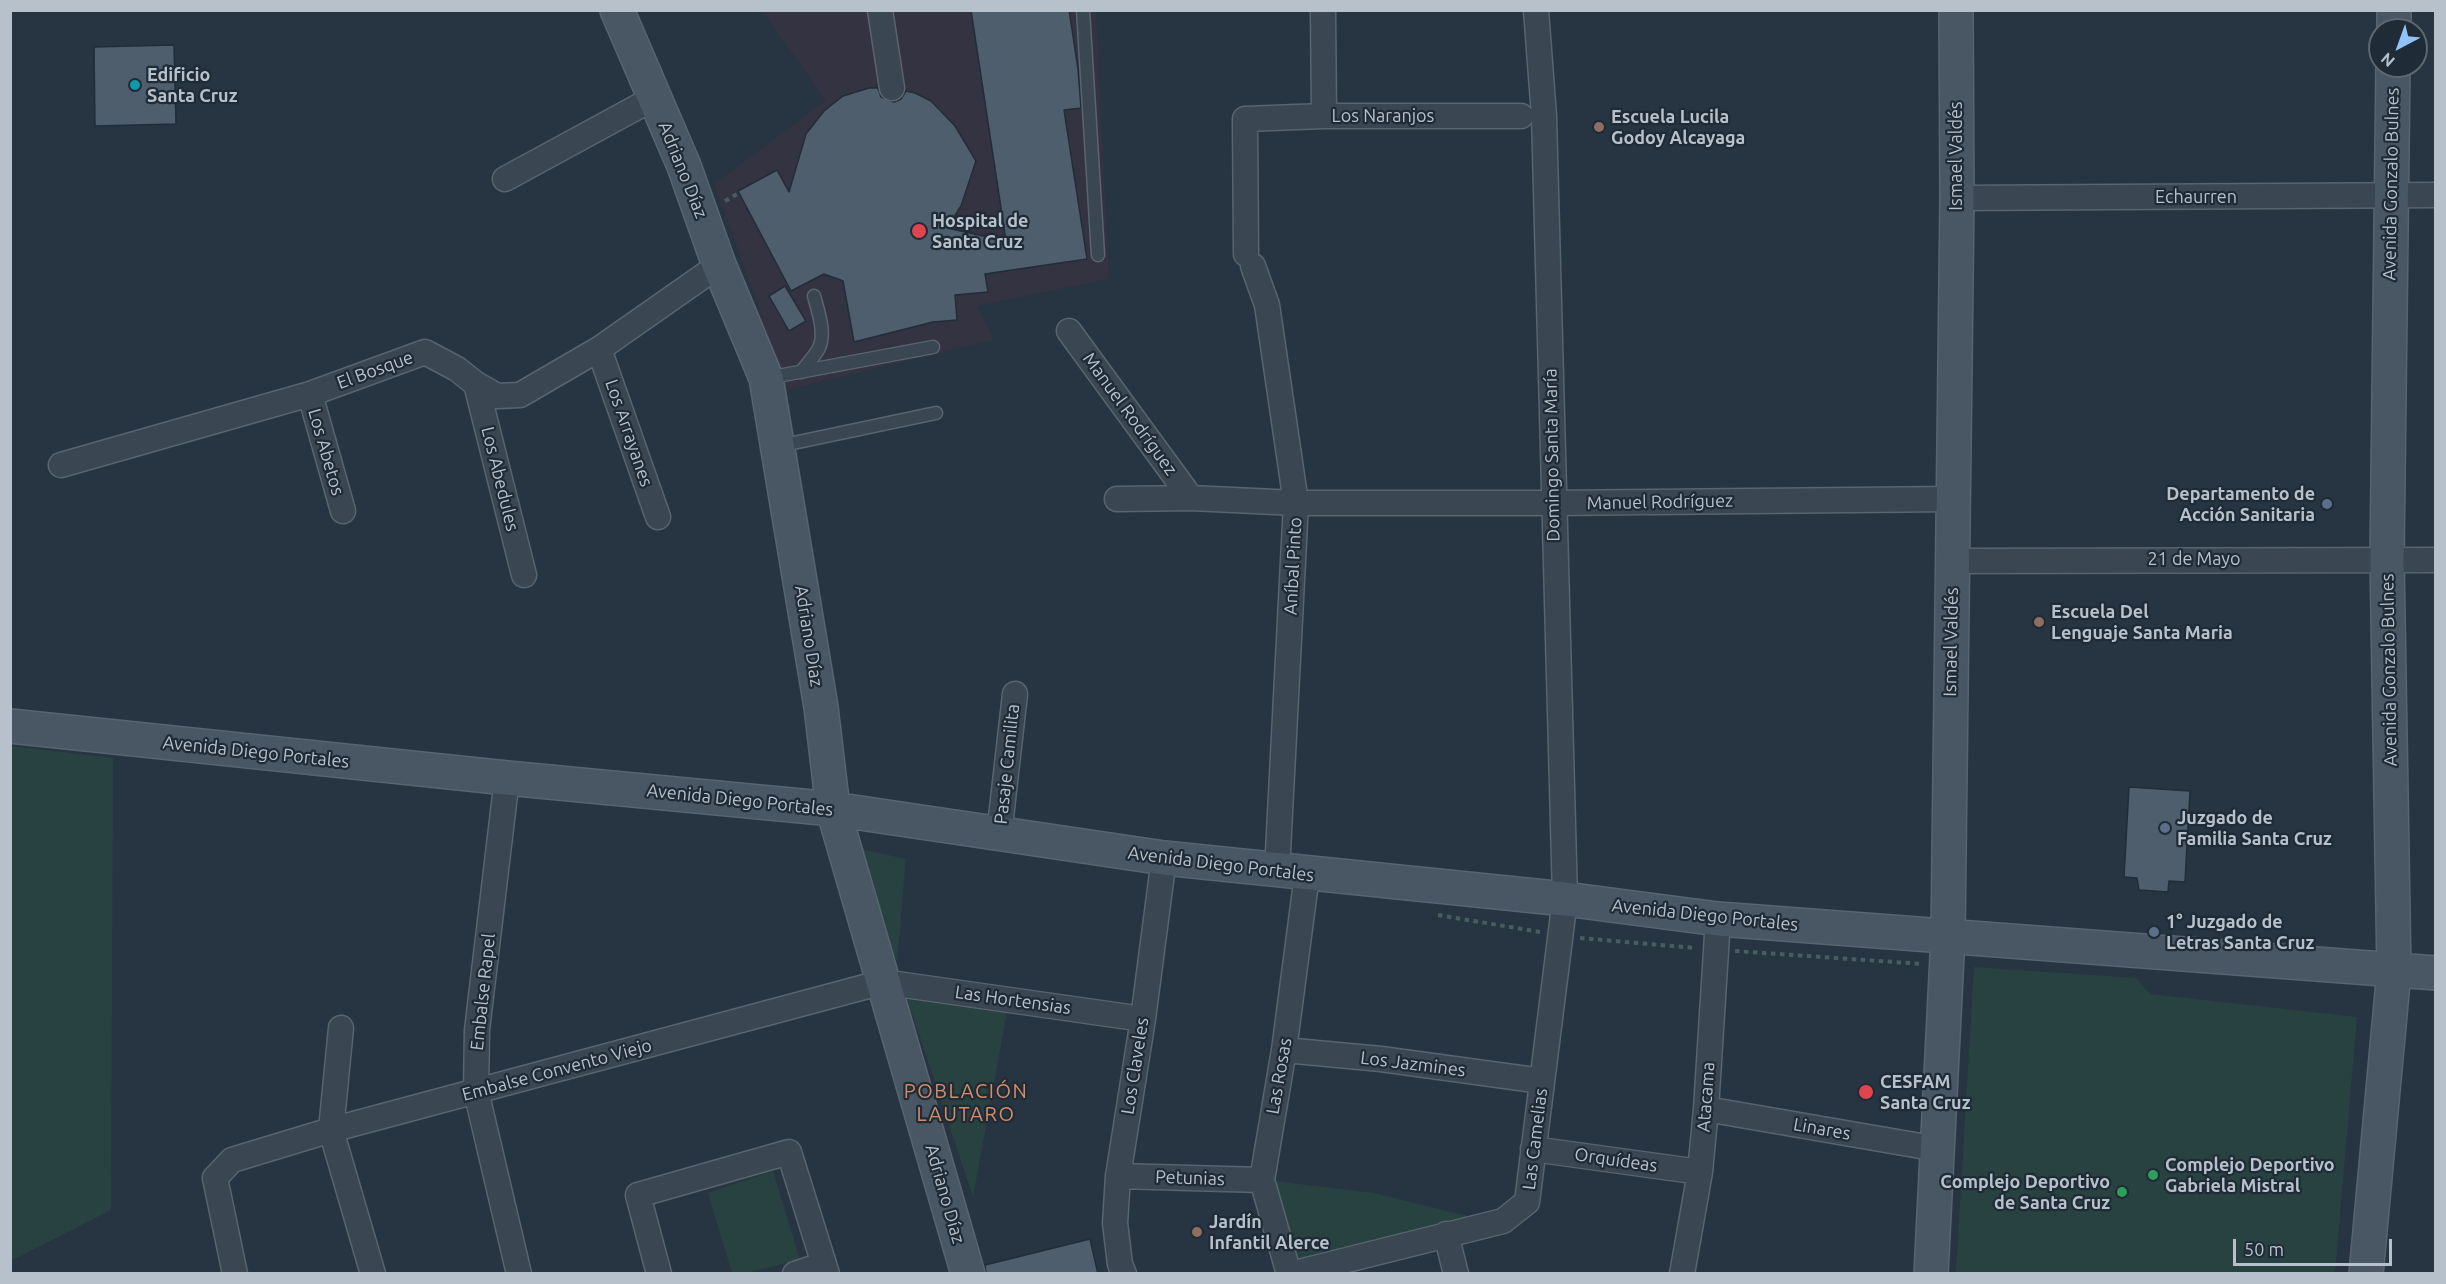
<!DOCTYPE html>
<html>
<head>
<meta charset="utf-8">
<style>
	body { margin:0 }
	#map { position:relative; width:2446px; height:1284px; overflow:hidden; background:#263541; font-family:Ubuntu,sans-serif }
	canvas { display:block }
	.frame { position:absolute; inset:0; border:12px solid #b7c1cb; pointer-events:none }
	.north { position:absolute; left:2368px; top:18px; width:60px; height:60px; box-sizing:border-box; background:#1f2b36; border:2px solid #5c6772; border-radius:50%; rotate:221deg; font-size:16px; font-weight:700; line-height:24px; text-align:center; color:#b7c1cb }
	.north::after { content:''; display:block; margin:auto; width:21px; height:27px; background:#90c3f8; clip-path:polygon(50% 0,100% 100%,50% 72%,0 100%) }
	.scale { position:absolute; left:2233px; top:1239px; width:159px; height:27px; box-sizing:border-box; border:3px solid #b7c1cb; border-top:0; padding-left:8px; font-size:18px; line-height:21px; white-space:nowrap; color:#b7c1cb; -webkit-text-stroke:4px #1f2b36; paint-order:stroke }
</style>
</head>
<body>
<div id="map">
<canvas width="2446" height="1284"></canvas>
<div class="frame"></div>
<div class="north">N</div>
<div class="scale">50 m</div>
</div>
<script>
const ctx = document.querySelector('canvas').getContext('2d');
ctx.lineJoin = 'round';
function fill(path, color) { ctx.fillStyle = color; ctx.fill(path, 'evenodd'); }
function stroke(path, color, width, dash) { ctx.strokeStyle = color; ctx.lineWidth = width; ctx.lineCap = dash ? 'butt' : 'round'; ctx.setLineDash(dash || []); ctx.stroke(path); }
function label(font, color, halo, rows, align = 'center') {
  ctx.font = font + ' Ubuntu,sans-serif'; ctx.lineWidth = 4.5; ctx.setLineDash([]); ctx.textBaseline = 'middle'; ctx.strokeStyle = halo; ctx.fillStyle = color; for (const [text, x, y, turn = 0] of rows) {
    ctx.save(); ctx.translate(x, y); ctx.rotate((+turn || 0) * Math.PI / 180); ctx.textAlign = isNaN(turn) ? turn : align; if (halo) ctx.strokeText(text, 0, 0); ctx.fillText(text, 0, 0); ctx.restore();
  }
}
fill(new Path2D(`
	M 762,11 L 1096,11 L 1109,279 L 977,306 L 994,340 L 782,391 L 759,323 L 761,313 L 714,184 L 826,100 Z`), '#333342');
fill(new Path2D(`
	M 11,746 L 113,758 L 111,1210 L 11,1261 Z
	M 852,847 L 906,859 L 897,962 Z
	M 1974,967 L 2136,978 L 2150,994 L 2357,1017 L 2335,1273 L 1956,1273 Z
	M 906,995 L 1008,1007 L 973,1197 Z
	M 773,1171 L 800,1260 L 745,1273 L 732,1273 L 708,1193 Z
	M 1274,1181 L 1374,1193 L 1475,1218 L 1296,1260 Z`), '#284242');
const building = new Path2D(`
	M 971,10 L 1069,10 L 1078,69 L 1081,108 L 1064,110 L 1087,259 L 985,274 L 988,292 L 955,295 L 957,320 L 933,322 L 854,342 L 843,281 L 824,274 L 791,291 L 738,191 L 777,170 L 789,192 L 806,134 L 824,111 L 843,96 L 869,88 L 878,88 L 881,97 L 894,102 L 901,99 L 906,91 L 915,93 L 931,101 L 955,126 L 976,161 L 961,206 L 947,228 L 1006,241 Z
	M 174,45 L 176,124 L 95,126 L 94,47 Z
	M 785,286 L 806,321 L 789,331 L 769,296 Z
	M 2129,787 L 2190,791 L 2185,882 L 2169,881 L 2168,892 L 2139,890 L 2137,878 L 2124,877 Z
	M 1090,1239 L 1098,1274 L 986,1274 L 985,1265 Z`);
fill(building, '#4f5e6c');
stroke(building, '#212d38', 1.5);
const lane = new Path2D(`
	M 1083,10 L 1098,255
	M 801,372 C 807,364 815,356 819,348 C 826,333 818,311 814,296
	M 767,378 L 933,347
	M 779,446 L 936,413`);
const street = new Path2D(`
	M 880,10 L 892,88
	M 1323,10 L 1324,116
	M 505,179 L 654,98
	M 1957,198 L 2436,195
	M 1246,254 L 1245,119 L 1324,116 L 1521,116
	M 1253,266 L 1267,305 L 1296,503 L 1277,871
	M 1069,331 L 1191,498
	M 599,349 L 658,517
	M 476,384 L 524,575
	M 310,394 L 343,511
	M 61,465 L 310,394 L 425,352 L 457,369 L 476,384 L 497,396 L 520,395 L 599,349 L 719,265
	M 1117,499 L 1191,498 L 1296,503 L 1553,503 L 1952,499
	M 1952,561 L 2436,560
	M 507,778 L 477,1030 L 476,1091 L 519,1274
	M 999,835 L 1015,694
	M 341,1028 L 331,1130 L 373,1274
	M 1284,1050 L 1381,1059 L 1542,1081
	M 1706,1109 L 1938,1149
	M 1533,1149 L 1700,1172
	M 1118,1176 L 1262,1180
	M 1446,1234 L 1456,1274
	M 235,1274 L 215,1178 L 232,1160 L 331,1130 L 883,982 L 1143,1019
	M 659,1274 L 638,1195 L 789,1152 L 827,1274
	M 795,1274 L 824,1264
	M 1124,1274 L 1120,1264 L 1115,1223 L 1118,1176 L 1143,1019 L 1164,858
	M 1289,1274 L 1262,1180 L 1284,1050 L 1307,875
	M 1291,1274 L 1503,1221 L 1527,1202 L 1565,899 L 1544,116 L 1536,10
	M 1682,1274 L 1700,1172 L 1706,1109 L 1718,919`);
const secondary = new Path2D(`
	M 617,10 L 684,166 L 719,265 L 766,378 L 821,707 L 833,809 L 968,1274
	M 2394,30 L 2394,10
	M 10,726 L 507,778 L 833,809 L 1164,858 L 1565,899 L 1718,919 L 2436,973
	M 1931,1274 L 1948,936 L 1957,198 L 1956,10
	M 2366,1274 L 2394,971 L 2387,558 L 2393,66`);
stroke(lane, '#58646e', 15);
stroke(street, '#58646e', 27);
stroke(secondary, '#58646e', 36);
stroke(new Path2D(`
	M 725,201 L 739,193
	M 1438,915 L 1540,932
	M 1580,938 L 1695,948
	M 1735,951 L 1923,964`), '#465e5e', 4, [4.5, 4.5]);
stroke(lane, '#3a4651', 12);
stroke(street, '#3a4651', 24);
stroke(secondary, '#495664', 33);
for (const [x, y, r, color] of [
	[135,85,6,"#0f9aa8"],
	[1599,127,6,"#8d6e63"],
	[919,231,8,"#e0444e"],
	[2327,504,6,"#5c6f8a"],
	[2039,622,6,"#8d6e63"],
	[2165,828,6,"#5c6f8a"],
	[2154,932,6,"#5c6f8a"],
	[1866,1092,8,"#e0444e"],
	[2153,1175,6,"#2e9e5b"],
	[2122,1192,6,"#2e9e5b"],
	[1197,1232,6,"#8d6e63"]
]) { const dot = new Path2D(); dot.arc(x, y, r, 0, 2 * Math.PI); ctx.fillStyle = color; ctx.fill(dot); stroke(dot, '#1f2b36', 2); }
label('bold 18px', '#b7c1cb', '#1f2b36', [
	["Edificio",147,75],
	["Santa Cruz",147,96],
	["Escuela Lucila",1611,117],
	["Godoy Alcayaga",1611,138],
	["Hospital de",932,221],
	["Santa Cruz",932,242],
	["Departamento de",2315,494,"right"],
	["Acción Sanitaria",2315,515,"right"],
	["Escuela Del",2051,612],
	["Lenguaje Santa Maria",2051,633],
	["Juzgado de",2177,818],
	["Familia Santa Cruz",2177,839],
	["1° Juzgado de",2166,922],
	["Letras Santa Cruz",2166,943],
	["CESFAM",1880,1082],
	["Santa Cruz",1880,1103],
	["Complejo Deportivo",2165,1165],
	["Gabriela Mistral",2165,1186],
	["Complejo Deportivo",2110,1182,"right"],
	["de Santa Cruz",2110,1203,"right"],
	["Jardín",1209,1222],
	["Infantil Alerce",1209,1243]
], 'left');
label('18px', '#b7c1cb', '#1f2b36', [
	["Los Naranjos",1383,116],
	["Ismael Valdés",1956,156,-90],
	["Adriano Díaz",683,170,68],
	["Avenida Gonzalo Bulnes",2391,184,-89],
	["Echaurren",2196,197],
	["El Bosque",375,370,-20],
	["Manuel Rodríguez",1130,414,54],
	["Los Arrayanes",629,433,71],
	["Los Abetos",326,452,74],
	["Domingo Santa María",1552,455,-91],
	["Los Abedules",500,479,76],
	["Manuel Rodríguez",1660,502,-1],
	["21 de Mayo",2194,559],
	["Aníbal Pinto",1293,566,-87],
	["Adriano Díaz",809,636,81],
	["Ismael Valdés",1951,642,-89],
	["Avenida Gonzalo Bulnes",2389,670,-91],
	["Avenida Diego Portales",256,752,6],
	["Pasaje Camilita",1007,764,-84],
	["Avenida Diego Portales",740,800,6],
	["Avenida Diego Portales",1221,864,7],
	["Avenida Diego Portales",1705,915,6],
	["Embalse Rapel",483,992,-84],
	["Las Hortensias",1013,1000,8],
	["Los Jazmines",1413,1064,7],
	["Los Claveles",1135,1066,-81],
	["Embalse Convento Viejo",557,1070,-15],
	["Las Rosas",1279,1076,-80],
	["Atacama",1706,1097,-86],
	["Linares",1822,1129,10],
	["Las Camelias",1535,1139,-83],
	["Orquídeas",1616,1160,8],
	["Petunias",1190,1178,2],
	["Adriano Díaz",945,1194,74]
]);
ctx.letterSpacing = '1.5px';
label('20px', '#d58c68', '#1f2b36', [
	["POBLACIÓN",966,1091],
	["LAUTARO",966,1114]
]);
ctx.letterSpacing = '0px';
</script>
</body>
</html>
